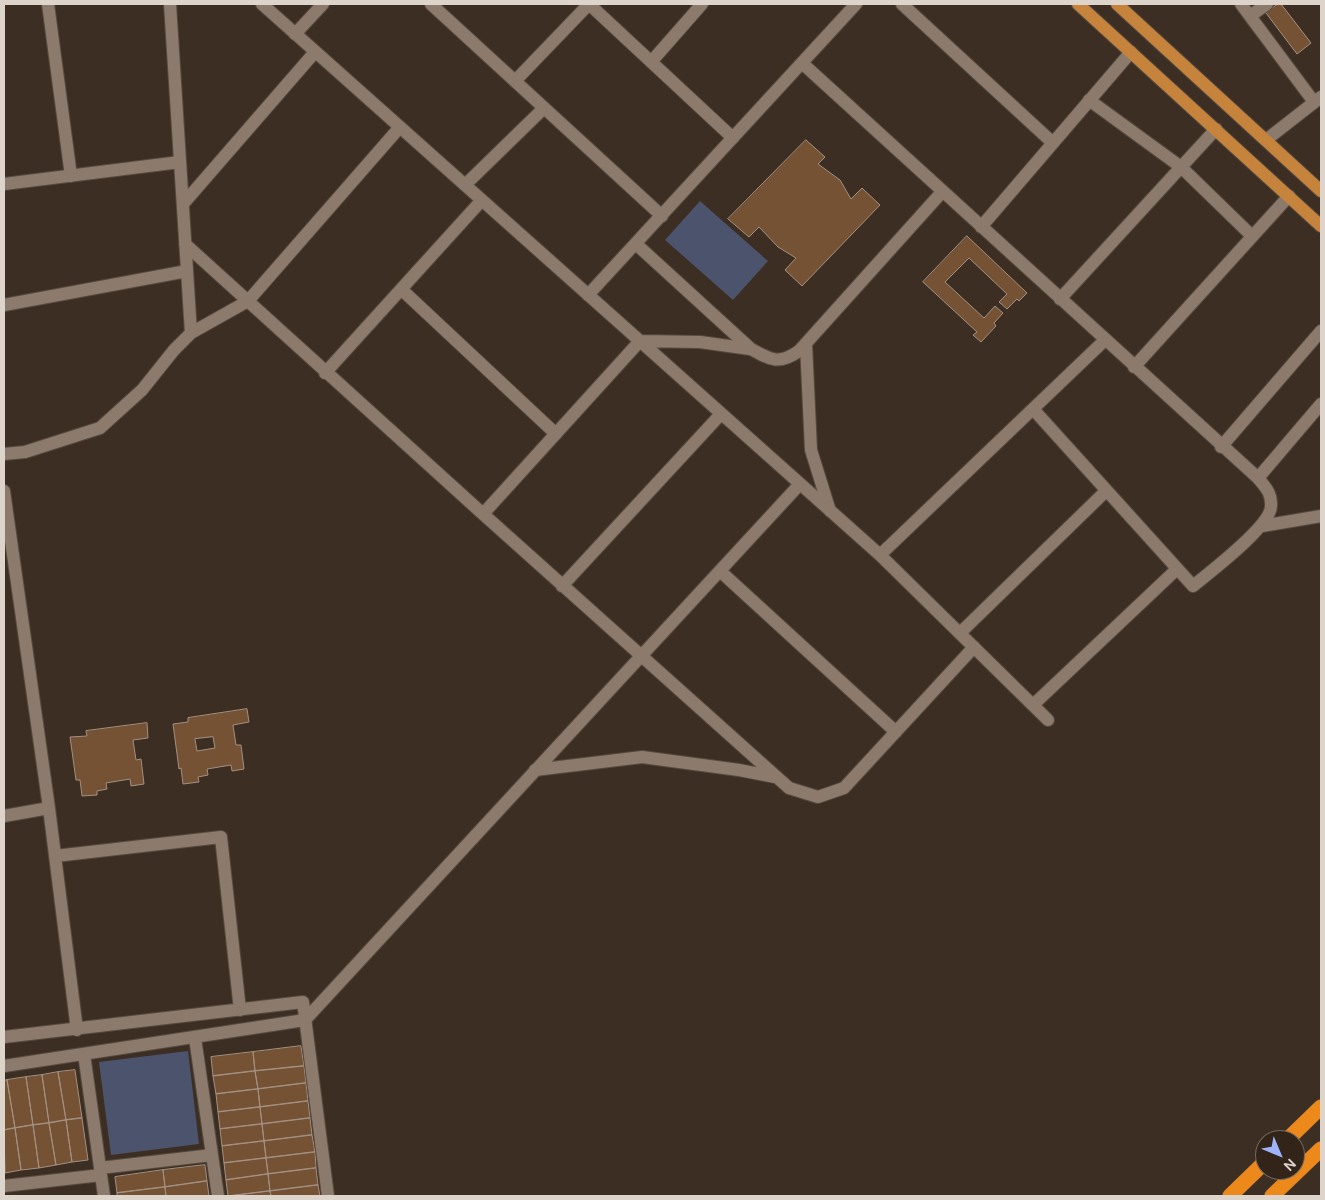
<!DOCTYPE html>
<html>
<head>
<meta charset="utf-8">
<style>
	body { margin:0 }
	#map { position:relative; width:1325px; height:1200px; overflow:hidden; background:#3c2e22; font-family:"DM Sans",sans-serif }
	canvas { display:block }
	.frame { position:absolute; inset:0; border:5px solid #ddd4cc; pointer-events:none }
	.north { position:absolute; left:1255px; top:1130px; width:50px; height:50px; box-sizing:border-box; background:#322418; border:1px solid #766a60; border-radius:50%; rotate:135deg; font-size:14px; font-weight:700; line-height:20px; text-align:center; color:#ddd4cc }
	.north::after { content:''; display:block; margin:auto; width:18px; height:22px; background:#9fb3fd; clip-path:polygon(50% 0,100% 100%,50% 72%,0 100%) }
</style>
</head>
<body>
<div id="map">
<canvas width="1325" height="1200"></canvas>
<div class="frame"></div>
<div class="north">N</div>
</div>
<script>
const ctx = document.querySelector('canvas').getContext('2d');
ctx.lineJoin = 'round';
function fill(path, color) { ctx.fillStyle = color; ctx.fill(path, 'evenodd'); }
function stroke(path, color, width, dash) { ctx.strokeStyle = color; ctx.lineWidth = width; ctx.lineCap = dash ? 'butt' : 'round'; ctx.setLineDash(dash || []); ctx.stroke(path); }
fill(new Path2D(`
	M 700,201 L 768,261 L 733,300 L 665,240 Z
	M 188,1051 L 199,1144 L 111,1155 L 99,1062 Z`), '#4c536d');
const building = new Path2D(`
	M 1278,4 L 1281,4 L 1311,43 L 1297,54 L 1266,13 Z
	M 806,140 L 825,157 L 818,164 L 840,180 L 851,199 L 862,188 L 880,205 L 802,286 L 785,270 L 796,258 L 778,247 L 759,227 L 749,237 L 728,219 Z
	M 967,236 L 1027,293 L 1019,301 L 1017,299 L 1007,309 L 999,302 L 1007,294 L 969,258 L 945,282 L 984,318 L 995,306 L 1003,313 L 994,323 L 996,326 L 981,342 L 973,335 L 977,332 L 923,282 Z
	M 247,709 L 249,722 L 233,725 L 236,745 L 241,745 L 244,769 L 232,771 L 231,765 L 207,769 L 208,775 L 198,777 L 199,782 L 183,784 L 181,768 L 179,769 L 173,724 L 188,722 L 188,718 ZM 213,737 L 215,748 L 197,751 L 195,739 Z
	M 147,723 L 148,738 L 133,740 L 136,760 L 141,759 L 144,784 L 131,786 L 130,779 L 106,783 L 107,789 L 97,791 L 97,795 L 82,796 L 80,780 L 76,780 L 70,737 L 87,736 L 86,731 Z
	M 301,1046 L 304,1066 L 255,1071 L 253,1052 Z
	M 253,1052 L 255,1071 L 213,1076 L 211,1057 Z
	M 304,1066 L 306,1083 L 258,1089 L 255,1071 Z
	M 75,1070 L 82,1118 L 66,1120 L 58,1072 Z
	M 255,1071 L 258,1089 L 216,1094 L 213,1076 Z
	M 58,1072 L 66,1120 L 49,1123 L 42,1075 Z
	M 42,1075 L 49,1123 L 33,1125 L 26,1077 Z
	M 26,1077 L 33,1125 L 15,1128 L 7,1080 Z
	M 7,1080 L 15,1128 L 4,1130 L 4,1081 Z
	M 306,1083 L 308,1101 L 260,1107 L 258,1089 Z
	M 258,1089 L 260,1107 L 218,1112 L 216,1094 Z
	M 308,1101 L 310,1118 L 262,1124 L 260,1107 Z
	M 260,1107 L 262,1124 L 220,1129 L 218,1112 Z
	M 82,1118 L 88,1160 L 72,1162 L 66,1120 Z
	M 310,1118 L 312,1135 L 264,1141 L 262,1124 Z
	M 66,1120 L 72,1162 L 56,1165 L 49,1123 Z
	M 49,1123 L 56,1165 L 39,1168 L 33,1125 Z
	M 262,1124 L 264,1141 L 222,1146 L 220,1129 Z
	M 33,1125 L 39,1168 L 21,1170 L 15,1128 Z
	M 15,1128 L 21,1170 L 5,1173 L 4,1130 Z
	M 312,1135 L 315,1152 L 266,1158 L 264,1141 Z
	M 264,1141 L 266,1158 L 224,1163 L 222,1146 Z
	M 315,1152 L 316,1168 L 268,1174 L 266,1158 Z
	M 266,1158 L 268,1174 L 226,1180 L 224,1163 Z
	M 205,1165 L 207,1181 L 165,1187 L 163,1170 Z
	M 316,1168 L 318,1185 L 270,1191 L 268,1174 Z
	M 163,1170 L 165,1187 L 117,1193 L 115,1177 Z
	M 268,1174 L 270,1191 L 228,1196 L 226,1180 Z
	M 207,1181 L 209,1196 L 166,1196 L 165,1187 Z
	M 318,1185 L 320,1196 L 271,1196 L 270,1191 Z
	M 165,1187 L 166,1196 L 117,1196 L 117,1193 Z
	M 270,1191 L 271,1196 L 228,1196 Z`);
fill(building, '#755234');
stroke(building, '#a39183', 1);
const minor = new Path2D(`
	M 48,4 L 71,176
	M 170,4 L 191,333
	M 262,4 L 880,555 L 1048,720
	M 431,4 L 662,216
	M 589,4 L 733,138
	M 902,4 L 1053,143
	M 1241,4 L 1314,102
	M 1250,16 L 1267,4
	M 295,34 L 323,4
	M 651,62 L 702,4
	M 802,63 L 1258,478 C 1265,487 1272,493 1271,506 C 1271,526 1210,572 1193,586 L 1033,409
	M 515,81 L 589,4
	M 1089,100 L 1181,167 L 1252,236
	M 1266,140 L 1321,97
	M 4,184 L 180,162
	M 465,185 L 544,108
	M 183,204 L 315,52
	M 981,227 L 1131,52
	M 185,244 L 483,514 L 789,788 L 818,797 L 844,788 L 974,647
	M 636,244 L 751,349 C 771,360 779,365 799,351 L 942,192
	M 401,289 L 556,434
	M 588,295 L 856,4
	M 1060,299 L 1216,129
	M 4,305 L 187,271
	M 806,344 L 811,450 L 830,511
	M 1134,367 L 1289,196
	M 325,373 L 482,200
	M 1221,447 L 1321,331
	M 4,454 L 25,452 L 100,428 L 142,390 L 174,350 L 191,333 L 248,301 L 400,127
	M 1258,478 L 1321,404
	M 4,491 L 49,808 L 77,1030
	M 483,514 L 640,341 L 700,342 L 750,349
	M 1262,526 L 1321,516
	M 880,555 L 1105,340
	M 720,571 L 896,732
	M 562,586 L 721,414
	M 960,633 L 1106,491
	M 1033,705 L 1177,569
	M 535,770 L 642,757 L 739,770 L 775,777
	M 4,816 L 49,808
	M 55,856 L 221,837 L 240,1010
	M 4,1037 L 303,1002 L 328,1196
	M 195,1038 L 218,1196
	M 84,1054 L 104,1196
	M 4,1066 L 305,1020 L 800,484
	M 100,1168 L 212,1155
	M 4,1186 L 101,1175`);
const major = new Path2D(`
	M 1078,4 L 1321,226
	M 1117,4 L 1321,191`);
const highway = new Path2D(`
	M 1287,1140 L 1321,1107
	M 1230,1196 L 1265,1162
	M 1272,1196 L 1321,1149`);
stroke(minor, '#574b40', 14);
stroke(major, '#574b40', 14);
stroke(highway, '#574b40', 16);
stroke(minor, '#8c7b6d', 12);
stroke(major, '#c6833b', 12);
stroke(highway, '#ed891a', 15);
</script>
</body>
</html>
